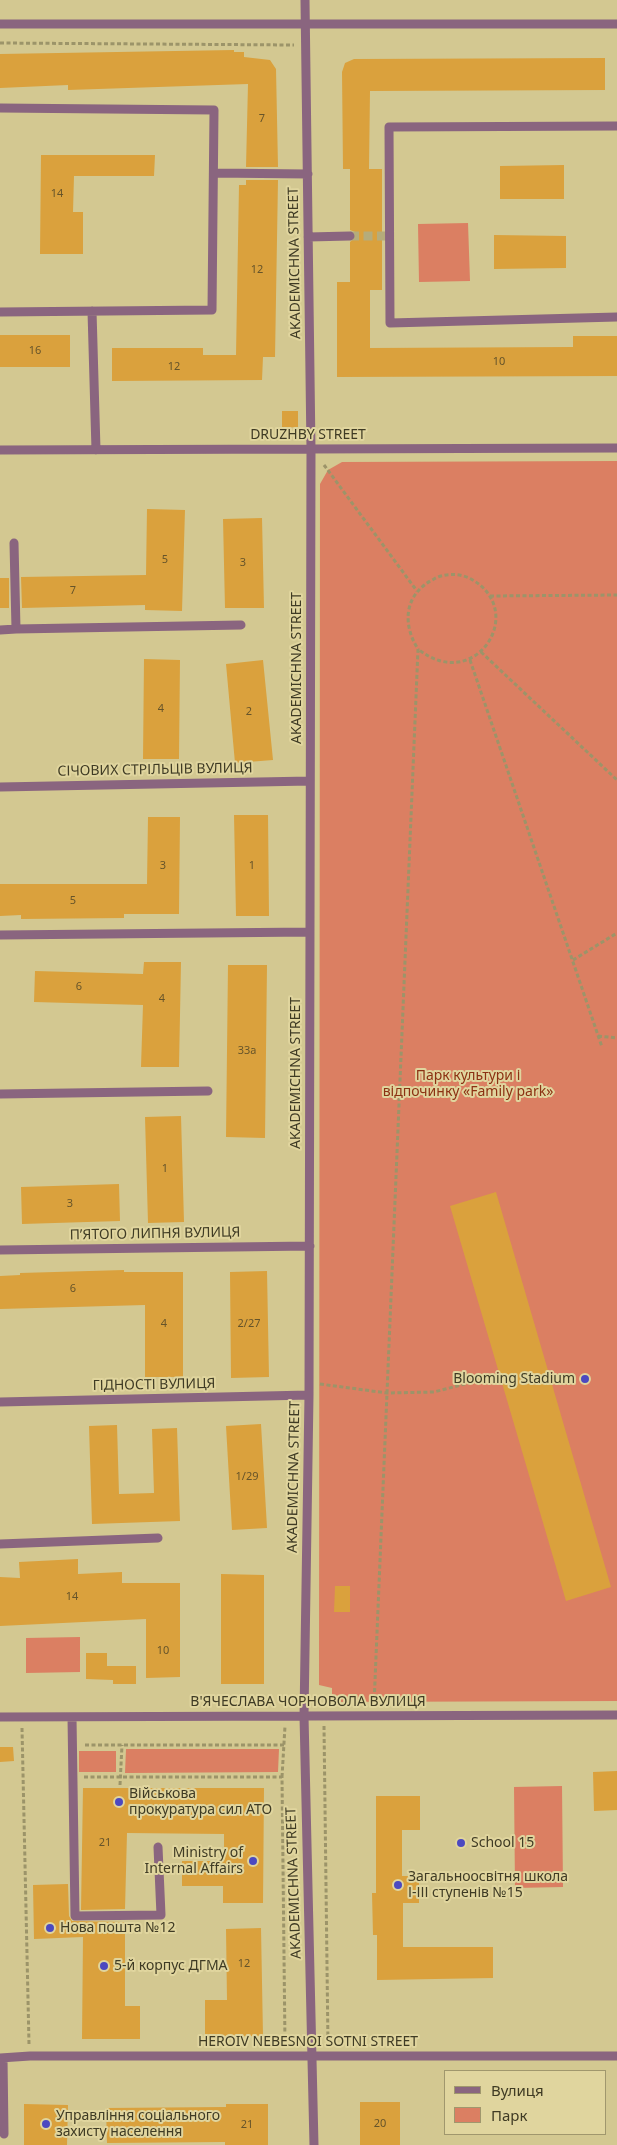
<!DOCTYPE html>
<html>
<head>
<meta charset="utf-8">
<style>
	body { margin:0 }
	#map { position:relative; width:617px; height:2145px; overflow:hidden; background:#d3c891; font-family:"Noto Sans",sans-serif }
	canvas { display:block }
	.legend { position:absolute; left:444px; top:2070px; width:162px; height:65px; box-sizing:border-box; background:#e0d59e; border:1px solid #a0976d; margin:0; padding:6px 9px; list-style:none; font-size:15px; color:#3f3b24 }
	.legend li { display:flex; align-items:center; gap:10px; height:25px }
	.legend b { width:25px; border:1px solid #a0976d }
</style>
</head>
<body>
<div id="map">
<canvas width="617" height="2145"></canvas>
<ul class="legend">
<li><b style="height:6px;background:#8a657f"></b>Вулиця</li>
<li><b style="height:14px;background:#db7f62"></b>Парк</li>
</ul>
</div>
<script>
const ctx = document.querySelector('canvas').getContext('2d');
ctx.lineJoin = 'round';
function fill(path, color) { ctx.fillStyle = color; ctx.fill(path, 'evenodd'); }
function stroke(path, color, width, dash) { ctx.strokeStyle = color; ctx.lineWidth = width; ctx.lineCap = dash ? 'butt' : 'round'; ctx.setLineDash(dash || []); ctx.stroke(path); }
function label(font, color, halo, rows, align = 'center') {
  ctx.font = font + ' "Noto Sans",sans-serif'; ctx.lineWidth = 4; ctx.setLineDash([]); ctx.textBaseline = 'middle'; ctx.strokeStyle = halo; ctx.fillStyle = color; for (const [text, x, y, turn = 0] of rows) {
    ctx.save(); ctx.translate(x, y); ctx.rotate((+turn || 0) * Math.PI / 180); ctx.textAlign = isNaN(turn) ? turn : align; if (halo) ctx.strokeText(text, 0, 0); ctx.fillText(text, 0, 0); ctx.restore();
  }
}
fill(new Path2D(`
	M 468,223 L 470,281 L 419,282 L 418,224 Z
	M 617,461 L 617,1701 L 332,1702 L 332,1688 L 319,1685 L 320,484 L 328,470 L 342,462 Z
	M 80,1637 L 80,1672 L 26,1673 L 26,1638 Z
	M 126,1749 L 279,1749 L 278,1772 L 125,1773 Z
	M 79,1751 L 116,1751 L 116,1772 L 79,1772 Z
	M 562,1786 L 563,1887 L 515,1888 L 514,1787 Z`), '#db7f62');
fill(new Path2D(`
	M 234,50 L 234,52 L 244,52 L 244,57 L 270,60 L 276,69 L 278,167 L 246,167 L 248,84 L 68,90 L 68,85 L 0,88 L 0,54 Z
	M 605,58 L 605,90 L 370,91 L 369,169 L 382,169 L 382,290 L 370,290 L 370,348 L 573,347 L 573,336 L 617,336 L 617,376 L 337,377 L 337,282 L 350,282 L 350,242 L 356,236 L 355,232 L 350,230 L 350,169 L 343,169 L 342,72 L 345,63 L 354,59 Z
	M 41,155 L 155,155 L 154,176 L 74,176 L 73,212 L 83,212 L 83,254 L 40,254 Z
	M 564,165 L 564,199 L 500,199 L 500,166 Z
	M 246,180 L 278,180 L 275,357 L 263,357 L 262,380 L 112,381 L 112,348 L 203,348 L 203,355 L 236,355 L 239,185 L 246,185 Z
	M 494,235 L 566,236 L 566,268 L 494,269 Z
	M 0,335 L 70,335 L 70,367 L 0,367 Z
	M 282,411 L 298,411 L 298,427 L 282,428 Z
	M 147,509 L 185,510 L 182,611 L 145,610 L 145,605 L 22,608 L 21,577 L 146,575 Z
	M 262,518 L 264,608 L 225,608 L 223,519 Z
	M 0,578 L 9,578 L 9,608 L 0,608 Z
	M 144,659 L 180,660 L 179,759 L 143,759 Z
	M 263,660 L 273,760 L 235,763 L 226,664 Z
	M 234,815 L 268,815 L 269,916 L 236,916 Z
	M 148,817 L 180,817 L 179,914 L 124,914 L 124,918 L 21,919 L 21,915 L 0,916 L 0,884 L 147,884 Z
	M 144,962 L 181,962 L 179,1067 L 141,1067 L 143,1005 L 34,1002 L 35,971 L 143,974 Z
	M 228,965 L 267,965 L 265,1138 L 226,1137 Z
	M 181,1116 L 184,1222 L 148,1223 L 145,1117 Z
	M 119,1184 L 120,1221 L 22,1224 L 21,1187 Z
	M 496,1192 L 611,1587 L 566,1601 L 450,1206 Z
	M 124,1270 L 124,1272 L 183,1272 L 183,1377 L 145,1377 L 145,1305 L 0,1309 L 0,1276 L 20,1275 L 20,1273 Z
	M 267,1271 L 269,1377 L 231,1378 L 230,1272 Z
	M 261,1424 L 267,1528 L 232,1530 L 226,1426 Z
	M 117,1425 L 119,1494 L 154,1493 L 152,1429 L 177,1428 L 180,1521 L 92,1524 L 89,1426 Z
	M 78,1559 L 78,1574 L 122,1572 L 122,1583 L 180,1583 L 180,1677 L 146,1678 L 146,1619 L 0,1626 L 0,1577 L 20,1578 L 19,1562 Z
	M 221,1574 L 264,1575 L 264,1684 L 221,1684 Z
	M 335,1586 L 350,1586 L 350,1612 L 334,1612 Z
	M 86,1653 L 107,1653 L 107,1666 L 136,1666 L 136,1684 L 113,1684 L 113,1680 L 86,1679 Z
	M 0,1747 L 13,1747 L 14,1761 L 0,1762 Z
	M 617,1771 L 617,1810 L 594,1811 L 593,1772 Z
	M 83,1788 L 264,1788 L 263,1903 L 223,1903 L 223,1886 L 182,1886 L 182,1861 L 224,1861 L 224,1834 L 127,1833 L 125,1909 L 81,1910 Z
	M 376,1796 L 420,1796 L 420,1830 L 402,1830 L 402,1876 L 419,1876 L 419,1903 L 403,1903 L 403,1947 L 493,1947 L 493,1978 L 377,1980 L 377,1935 L 373,1935 L 372,1893 L 376,1893 Z
	M 68,1884 L 69,1916 L 72,1921 L 125,1922 L 125,2006 L 140,2006 L 140,2039 L 82,2039 L 83,1937 L 34,1939 L 33,1885 Z
	M 261,1928 L 263,2036 L 205,2037 L 205,2000 L 227,2000 L 226,1929 Z
	M 360,2102 L 400,2102 L 400,2145 L 360,2145 Z
	M 24,2104 L 68,2105 L 67,2145 L 24,2145 Z
	M 226,2104 L 268,2104 L 268,2145 L 225,2145 L 225,2142 L 107,2143 L 106,2108 L 226,2107 Z`), '#daa13d');
stroke(new Path2D(`
	M 350,236 L 390,236`), '#b5ac7b', 9, [9, 4.5]);
stroke(new Path2D(`
	M 0,43 L 294,45
	M 324,465 L 417,591
	M 490,596 L 617,595
	M 481,652 L 617,780
	M 470,660 L 602,1047
	M 573,960 L 617,933
	M 598,1036 L 617,1038
	M 320,1384 L 387,1393 L 434,1392 L 500,1375
	M 374,1705 L 418,649 C 402,624 404,594 434,579 C 444,573 460,573 471,579 C 529,611 475,695 418,649
	M 324,1726 L 328,2045
	M 22,1728 L 29,2044
	M 85,1745 L 284,1745
	M 84,1777 L 282,1777 L 285,2044
	M 282,1777 L 285,1726
	M 120,1785 L 122,1745`), '#9c9469', 3, [4, 2.5]);
stroke(new Path2D(`
	M 305,0 L 311,449 L 309,1395 L 304,1716 L 314,2145
	M 0,24 L 617,24
	M 0,108 L 214,110 L 212,310 L 0,312
	M 617,126 L 389,127 L 390,323 L 617,317
	M 214,173 L 308,174
	M 308,237 L 350,236
	M 92,311 L 96,450
	M 0,450 L 617,448
	M 16,629 L 241,625
	M 0,630 L 16,629 L 14,543
	M 0,787 L 310,781
	M 0,935 L 310,932
	M 0,1094 L 208,1091
	M 0,1250 L 310,1246
	M 0,1402 L 309,1395
	M 0,1544 L 158,1538
	M 0,1717 L 617,1715
	M 72,1717 L 75,1916 L 161,1915 L 158,1847
	M 0,2058 L 30,2056 L 617,2056
	M 3,2058 L 4,2134`), '#8a657f', 9);
for (const [x, y, r, color] of [
	[585,1379,5,"#4c49c0"],
	[119,1802,5,"#4c49c0"],
	[461,1843,5,"#4c49c0"],
	[253,1861,5,"#4c49c0"],
	[398,1885,5,"#4c49c0"],
	[50,1928,5,"#4c49c0"],
	[104,1966,5,"#4c49c0"],
	[46,2124,5,"#4c49c0"]
]) { const dot = new Path2D(); dot.arc(x, y, r, 0, 2 * Math.PI); ctx.fillStyle = color; ctx.fill(dot); stroke(dot, '#e0d59e', 2); }
label('11px', '#66542a', null, [
	["7",262,119],
	["14",57,194],
	["12",257,270],
	["16",35,351],
	["10",499,362],
	["12",174,367],
	["5",165,560],
	["3",243,563],
	["7",73,591],
	["4",161,709],
	["2",249,712],
	["3",163,866],
	["1",252,866],
	["5",73,901],
	["6",79,987],
	["4",162,999],
	["33а",247,1051],
	["1",165,1169],
	["3",70,1204],
	["6",73,1289],
	["4",164,1324],
	["2/27",249,1324],
	["1/29",247,1477],
	["14",72,1597],
	["10",163,1651],
	["21",105,1843],
	["12",244,1964],
	["20",380,2124],
	["21",247,2125]
]);
label('14px', '#3f3b24', '#e0d59e', [
	["AKADEMICHNA STREET",295,263,-91],
	["DRUZHBY STREET",308,435],
	["AKADEMICHNA STREET",297,668,-90],
	["СІЧОВИХ СТРІЛЬЦІВ ВУЛИЦЯ",155,770,-1],
	["AKADEMICHNA STREET",296,1073,-90],
	["П’ЯТОГО ЛИПНЯ ВУЛИЦЯ",155,1234,-1],
	["ГІДНОСТІ ВУЛИЦЯ",154,1385,-1],
	["AKADEMICHNA STREET",294,1477,-89],
	["В'ЯЧЕСЛАВА ЧОРНОВОЛА ВУЛИЦЯ",308,1702],
	["AKADEMICHNA STREET",294,1883,-92],
	["HEROIV NEBESNOI SOTNI STREET",308,2042]
]);
label('14px', '#8c3213', '#e0d59e', [
	["Парк культури і",468,1076],
	["відпочинку «Family park»",468,1092]
]);
label('14px', '#3f3b24', '#e0d59e', [
	["Blooming Stadium",575,1379,"right"],
	["Військова",129,1794],
	["прокуратура сил АТО",129,1810],
	["School 15",471,1843],
	["Ministry of",243,1853,"right"],
	["Internal Affairs",243,1869,"right"],
	["Загальноосвітня школа",408,1877],
	["І-ІІІ ступенів №15",408,1893],
	["Нова пошта №12",60,1928],
	["5-й корпус ДГМА",114,1966],
	["Управління соціального",56,2116],
	["захисту населення",56,2132]
], 'left');
</script>
</body>
</html>
